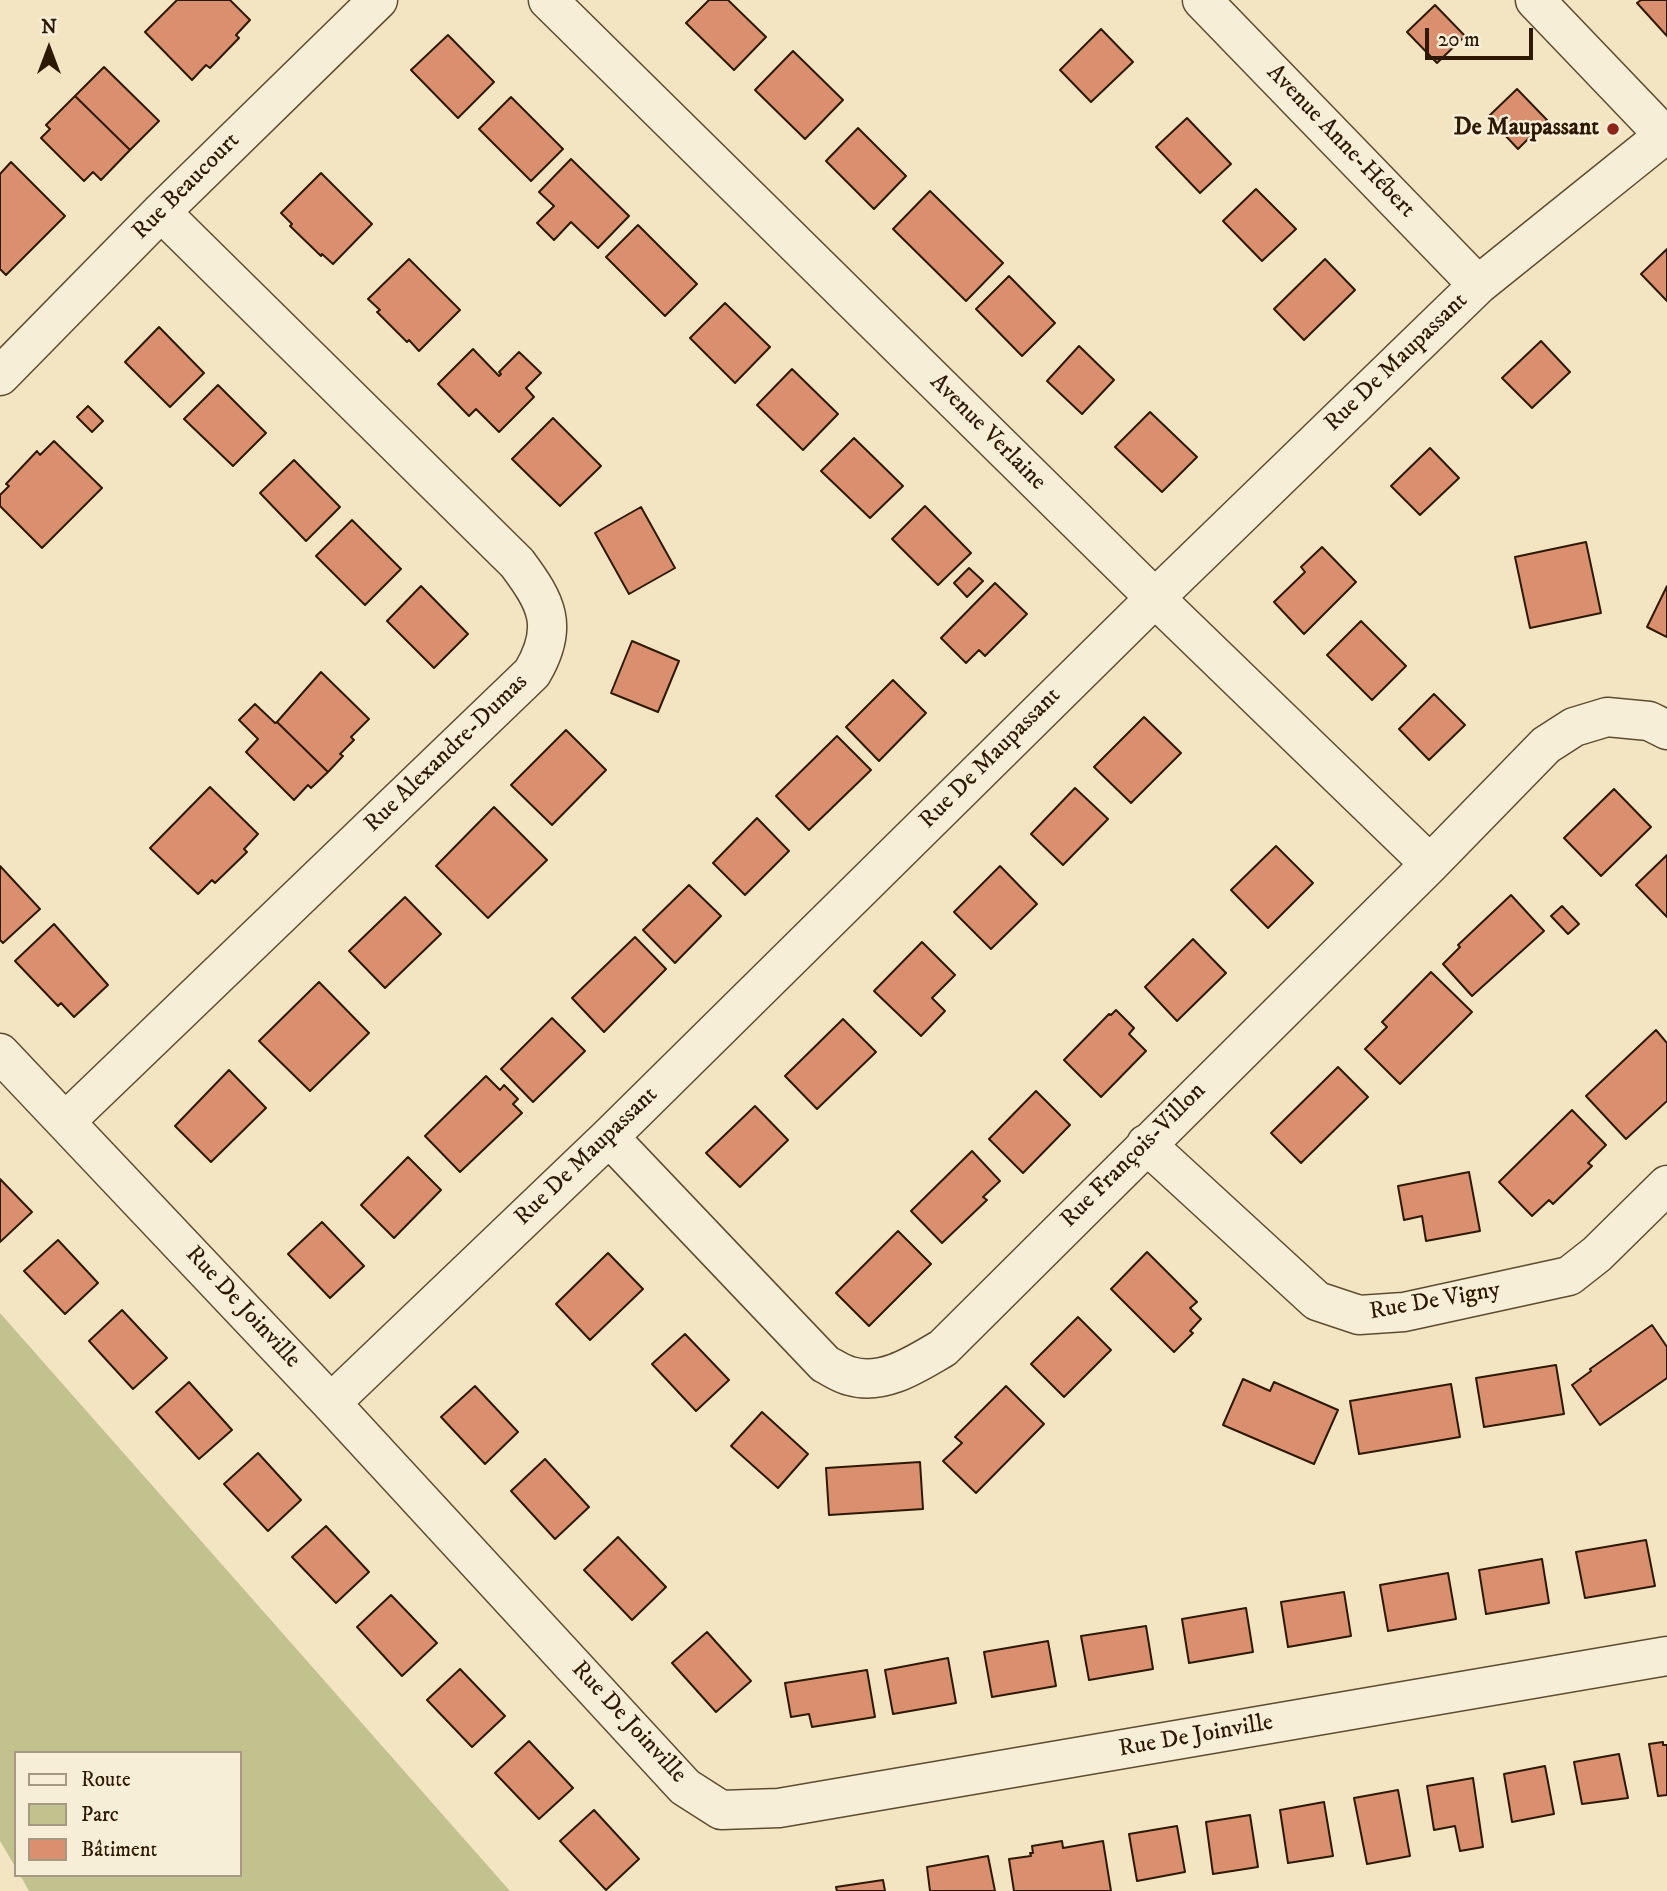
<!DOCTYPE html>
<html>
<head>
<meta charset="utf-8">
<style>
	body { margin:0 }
	#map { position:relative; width:1667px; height:1891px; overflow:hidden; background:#f3e5c2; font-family:"IM FELL DW Pica",serif }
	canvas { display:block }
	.legend { position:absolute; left:14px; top:1751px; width:228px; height:126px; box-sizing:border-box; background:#f7eed7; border:2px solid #a69981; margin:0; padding:9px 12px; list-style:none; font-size:21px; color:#2d1900 }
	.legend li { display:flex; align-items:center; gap:14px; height:35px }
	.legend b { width:35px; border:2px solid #a69981 }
	.north { position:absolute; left:14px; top:14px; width:70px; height:70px; -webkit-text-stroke:5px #f7eed7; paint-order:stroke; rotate:0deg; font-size:19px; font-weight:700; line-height:28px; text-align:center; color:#2d1900 }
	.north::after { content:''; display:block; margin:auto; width:24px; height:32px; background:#2d1900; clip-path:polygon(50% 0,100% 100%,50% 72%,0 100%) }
	.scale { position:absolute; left:1425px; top:28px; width:108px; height:32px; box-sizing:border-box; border:4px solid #2d1900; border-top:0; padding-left:9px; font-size:21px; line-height:24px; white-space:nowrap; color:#2d1900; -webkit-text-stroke:5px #f7eed7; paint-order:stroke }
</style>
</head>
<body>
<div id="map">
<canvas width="1667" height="1891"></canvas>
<ul class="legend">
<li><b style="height:9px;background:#f7eed7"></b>Route</li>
<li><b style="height:19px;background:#c2c28f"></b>Parc</li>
<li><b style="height:19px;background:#da906f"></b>Bâtiment</li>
</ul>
<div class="north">N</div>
<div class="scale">20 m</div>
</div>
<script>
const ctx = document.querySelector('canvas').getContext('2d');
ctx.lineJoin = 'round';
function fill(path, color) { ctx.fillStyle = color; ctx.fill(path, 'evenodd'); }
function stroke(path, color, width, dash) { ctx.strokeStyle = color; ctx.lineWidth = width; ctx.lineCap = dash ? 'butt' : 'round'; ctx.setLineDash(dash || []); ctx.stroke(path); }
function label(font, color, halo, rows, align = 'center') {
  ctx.font = font + ' "IM FELL DW Pica",serif'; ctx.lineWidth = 5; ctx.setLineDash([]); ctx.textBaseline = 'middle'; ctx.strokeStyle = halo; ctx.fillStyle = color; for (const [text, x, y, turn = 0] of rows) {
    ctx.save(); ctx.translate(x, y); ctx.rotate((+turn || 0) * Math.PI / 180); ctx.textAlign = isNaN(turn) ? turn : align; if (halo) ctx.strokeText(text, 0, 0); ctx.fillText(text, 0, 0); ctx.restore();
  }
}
fill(new Path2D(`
	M 0,1313 L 510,1891 L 29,1891 L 20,1875 L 240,1875 L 240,1753 L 16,1753 L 16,1868 L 0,1841 Z`), '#c2c28f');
const building = new Path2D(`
	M 177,0 L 230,0 L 250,20 L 236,35 L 239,38 L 210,68 L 206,65 L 192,80 L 145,32 Z
	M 709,0 L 728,0 L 766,37 L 734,70 L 686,23 Z
	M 1641,0 L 1667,0 L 1667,36 L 1637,3 Z
	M 1435,5 L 1465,36 L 1437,63 L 1407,32 Z
	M 1101,29 L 1133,62 L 1091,102 L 1060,70 Z
	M 448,35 L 494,82 L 458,118 L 411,70 Z
	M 793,51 L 843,100 L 805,139 L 755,90 Z
	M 104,67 L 159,121 L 130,150 L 75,96 Z
	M 1517,89 L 1547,120 L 1518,149 L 1488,117 Z
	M 75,96 L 130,150 L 101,180 L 93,172 L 84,181 L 41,138 L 50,129 L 46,125 Z
	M 511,97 L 563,149 L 531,181 L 479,129 Z
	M 1187,118 L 1231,164 L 1200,193 L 1156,147 Z
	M 858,128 L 906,176 L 874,209 L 826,161 Z
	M 571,159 L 629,216 L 598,248 L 571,222 L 554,240 L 537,223 L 554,206 L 539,192 Z
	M 11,162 L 65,216 L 6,275 L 0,269 L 0,174 Z
	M 321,173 L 372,224 L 333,264 L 322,254 L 321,256 L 290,226 L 292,224 L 281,213 Z
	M 1256,189 L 1296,229 L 1262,261 L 1223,221 Z
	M 930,191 L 1003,263 L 966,301 L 893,229 Z
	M 638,225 L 697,284 L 665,316 L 606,257 Z
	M 1667,249 L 1667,301 L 1641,274 Z
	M 409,259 L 460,310 L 419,351 L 409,340 L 407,342 L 377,312 L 380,310 L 368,299 Z
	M 1325,259 L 1355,290 L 1304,340 L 1274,309 Z
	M 1009,276 L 1055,323 L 1022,356 L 976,309 Z
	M 725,303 L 770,347 L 735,383 L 690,338 Z
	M 159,327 L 204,373 L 170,407 L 125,362 Z
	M 1541,341 L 1570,372 L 1532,408 L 1502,378 Z
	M 1079,346 L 1114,380 L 1082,414 L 1047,381 Z
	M 473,349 L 499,376 L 501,374 L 499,372 L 519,352 L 541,373 L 526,388 L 534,397 L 499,432 L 476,409 L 469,416 L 438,384 Z
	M 792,369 L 838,414 L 803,450 L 757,405 Z
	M 218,385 L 266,433 L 233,466 L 184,419 Z
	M 88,406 L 103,421 L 92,432 L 77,417 Z
	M 1150,412 L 1197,457 L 1162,492 L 1115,447 Z
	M 553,418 L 601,466 L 560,506 L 512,459 Z
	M 854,438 L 903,486 L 870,518 L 821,471 Z
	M 54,441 L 102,488 L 42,548 L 0,506 L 0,495 L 9,486 L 6,484 L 37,451 L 40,455 Z
	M 1430,448 L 1459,478 L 1420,515 L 1391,486 Z
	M 294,460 L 340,507 L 306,541 L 260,493 Z
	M 925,506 L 971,553 L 938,585 L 892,539 Z
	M 641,507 L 675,568 L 629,594 L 595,533 Z
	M 352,520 L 401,569 L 365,605 L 316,556 Z
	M 1586,542 L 1601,613 L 1530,628 L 1515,557 Z
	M 1322,547 L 1356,582 L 1304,634 L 1274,602 L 1305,572 L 1301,567 Z
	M 969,568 L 983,581 L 967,597 L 954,583 Z
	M 995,583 L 1027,614 L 985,656 L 979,650 L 966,663 L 941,638 Z
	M 421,586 L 468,634 L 434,668 L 387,621 Z
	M 1667,586 L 1667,637 L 1647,627 Z
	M 1361,621 L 1406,666 L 1372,700 L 1327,655 Z
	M 632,641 L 679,661 L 658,712 L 611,693 Z
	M 321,672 L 369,719 L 351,737 L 354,740 L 340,754 L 343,756 L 328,772 L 277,722 Z
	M 893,680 L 926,713 L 879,761 L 846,727 Z
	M 1434,694 L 1465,725 L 1429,760 L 1399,729 Z
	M 255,704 L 275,723 L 277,722 L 328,772 L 311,788 L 308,785 L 294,800 L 246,752 L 258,739 L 239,720 Z
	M 1144,717 L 1181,753 L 1131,803 L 1094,767 Z
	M 566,730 L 606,770 L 552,825 L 511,785 Z
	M 837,736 L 871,770 L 809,830 L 776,796 Z
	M 210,787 L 258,834 L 244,849 L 247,852 L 215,883 L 212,880 L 198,894 L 150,848 Z
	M 1075,788 L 1108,819 L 1063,865 L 1031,834 Z
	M 1614,789 L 1651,827 L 1601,876 L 1564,838 Z
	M 494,807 L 547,860 L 488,918 L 436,866 Z
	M 757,818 L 789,851 L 745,895 L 713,863 Z
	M 1276,846 L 1313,883 L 1268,928 L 1231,890 Z
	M 1667,855 L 1667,917 L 1636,885 Z
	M 0,866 L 40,909 L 3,943 L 0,940 Z
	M 1000,866 L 1037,904 L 991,949 L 954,912 Z
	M 689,885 L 721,916 L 675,963 L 643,930 Z
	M 1511,895 L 1544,931 L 1472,996 L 1443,964 L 1460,947 L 1458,945 Z
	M 405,897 L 441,934 L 385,988 L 349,951 Z
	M 1562,906 L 1579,924 L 1568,934 L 1551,916 Z
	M 54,924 L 108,985 L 74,1017 L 61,1003 L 58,1006 L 15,961 Z
	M 635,937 L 666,969 L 604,1032 L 572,998 Z
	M 1193,939 L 1226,973 L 1177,1021 L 1145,987 Z
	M 922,942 L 955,975 L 932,998 L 945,1011 L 921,1036 L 874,991 Z
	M 1431,972 L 1472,1012 L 1400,1084 L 1365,1049 L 1387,1027 L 1382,1022 Z
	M 319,982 L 369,1033 L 310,1091 L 259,1041 Z
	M 1116,1010 L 1134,1028 L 1129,1034 L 1146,1051 L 1101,1097 L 1064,1060 L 1109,1014 L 1111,1015 Z
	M 552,1018 L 585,1051 L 533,1102 L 501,1069 Z
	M 843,1019 L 876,1052 L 817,1109 L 785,1076 Z
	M 1656,1030 L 1667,1043 L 1667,1101 L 1626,1139 L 1586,1096 Z
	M 1338,1067 L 1368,1097 L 1301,1163 L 1271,1133 Z
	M 229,1070 L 266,1108 L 211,1162 L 175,1126 Z
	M 486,1076 L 500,1090 L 504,1085 L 518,1099 L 513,1104 L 522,1113 L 460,1172 L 425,1136 Z
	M 1036,1091 L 1070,1125 L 1023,1173 L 989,1139 Z
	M 755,1106 L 788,1140 L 740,1187 L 706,1153 Z
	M 1572,1110 L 1606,1145 L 1588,1163 L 1592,1166 L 1553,1204 L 1549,1200 L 1532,1216 L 1499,1182 Z
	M 972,1151 L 1000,1181 L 983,1197 L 987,1200 L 942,1243 L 911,1211 Z
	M 408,1157 L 441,1190 L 394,1238 L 361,1205 Z
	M 1469,1172 L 1480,1231 L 1426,1241 L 1422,1216 L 1404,1220 L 1398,1186 Z
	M 0,1179 L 32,1212 L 0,1242 Z
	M 322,1222 L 364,1266 L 330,1298 L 288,1254 Z
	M 898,1231 L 931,1264 L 869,1326 L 836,1293 Z
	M 58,1240 L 98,1283 L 65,1314 L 24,1271 Z
	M 1147,1252 L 1197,1302 L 1190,1308 L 1201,1319 L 1190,1331 L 1193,1333 L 1174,1352 L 1111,1289 Z
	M 608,1253 L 643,1289 L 590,1340 L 556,1304 Z
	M 122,1310 L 167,1358 L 133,1389 L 89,1341 Z
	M 1078,1317 L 1111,1350 L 1064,1397 L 1031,1364 Z
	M 1652,1325 L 1667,1347 L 1667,1378 L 1600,1425 L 1572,1385 L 1591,1371 L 1590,1369 Z
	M 685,1334 L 729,1380 L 696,1411 L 652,1364 Z
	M 1556,1365 L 1564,1414 L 1484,1427 L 1476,1378 Z
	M 1243,1379 L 1270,1391 L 1274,1382 L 1338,1410 L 1314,1464 L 1223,1425 Z
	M 189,1382 L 232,1430 L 199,1459 L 156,1412 Z
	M 1451,1384 L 1460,1437 L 1359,1454 L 1350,1401 Z
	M 475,1386 L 518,1432 L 485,1464 L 441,1417 Z
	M 1006,1386 L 1044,1424 L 976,1493 L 943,1461 L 962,1443 L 955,1437 Z
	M 762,1412 L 808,1454 L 778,1488 L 731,1446 Z
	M 258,1453 L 301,1500 L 268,1531 L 224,1484 Z
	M 545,1459 L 589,1507 L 555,1539 L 511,1491 Z
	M 920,1462 L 923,1509 L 829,1515 L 826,1468 Z
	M 326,1526 L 369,1572 L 336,1603 L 292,1557 Z
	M 618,1537 L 666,1587 L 632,1620 L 584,1570 Z
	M 1646,1540 L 1655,1586 L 1585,1598 L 1576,1552 Z
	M 1542,1559 L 1549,1603 L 1486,1614 L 1479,1570 Z
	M 1448,1573 L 1456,1619 L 1388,1631 L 1380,1585 Z
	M 1344,1592 L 1351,1636 L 1288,1647 L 1281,1602 Z
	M 391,1595 L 437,1643 L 402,1676 L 357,1627 Z
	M 1246,1608 L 1253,1652 L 1189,1663 L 1182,1619 Z
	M 1146,1626 L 1153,1669 L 1089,1680 L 1081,1636 Z
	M 707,1632 L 751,1681 L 716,1712 L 672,1663 Z
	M 1048,1641 L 1056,1686 L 992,1697 L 984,1652 Z
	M 948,1658 L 956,1703 L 893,1714 L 885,1670 Z
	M 460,1669 L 505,1716 L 472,1747 L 427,1700 Z
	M 867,1670 L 875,1717 L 812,1727 L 809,1714 L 791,1717 L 785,1683 Z
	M 529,1741 L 573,1788 L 539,1819 L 495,1773 Z
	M 1663,1742 L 1663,1745 L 1667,1745 L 1667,1795 L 1658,1796 L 1649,1744 Z
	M 1619,1754 L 1628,1798 L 1582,1804 L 1574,1762 Z
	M 1545,1766 L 1554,1814 L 1512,1822 L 1504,1774 Z
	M 1473,1778 L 1483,1847 L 1460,1851 L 1455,1826 L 1434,1830 L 1427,1786 Z
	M 1398,1790 L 1410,1856 L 1367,1864 L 1354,1798 Z
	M 1324,1802 L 1333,1856 L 1288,1863 L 1280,1810 Z
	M 594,1810 L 639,1859 L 606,1890 L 560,1841 Z
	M 1250,1815 L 1258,1867 L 1213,1874 L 1206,1822 Z
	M 1177,1826 L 1185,1872 L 1137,1881 L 1129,1834 Z
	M 1062,1841 L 1063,1848 L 1103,1841 L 1111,1891 L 1014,1891 L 1009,1859 L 1031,1856 L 1030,1853 L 1033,1853 L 1032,1846 Z
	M 988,1856 L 995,1891 L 930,1891 L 927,1867 Z
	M 883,1880 L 885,1891 L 837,1891 L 836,1887 Z`);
fill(building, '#da906f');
stroke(building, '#2d1900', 2);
const street = new Path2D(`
	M 548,0 L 1155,598 L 1430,864
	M 1202,0 L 1478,285
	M 1535,0 L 1667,138
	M 0,376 L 161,212 L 378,0
	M 0,1053 L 331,1403 L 685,1787 L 721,1810 L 779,1808 L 1667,1656
	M 66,1121 L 532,673 C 560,626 546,602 517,563 L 161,212
	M 609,1137 L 825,1364 C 833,1368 841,1374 850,1376 C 883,1386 916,1364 943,1348 L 1430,864 L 1546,745 L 1574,727 L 1607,717 L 1649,721 L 1667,730
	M 1146,1144 L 1317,1301 L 1359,1315 L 1404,1312 L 1569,1276 L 1597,1254 L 1667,1185
	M 331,1403 L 609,1137 L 1155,598 L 1478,285 L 1667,133`);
stroke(street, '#5e4c30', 41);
stroke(street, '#f7eed7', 38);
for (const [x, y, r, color] of [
	[1613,129,7,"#8f2418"]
]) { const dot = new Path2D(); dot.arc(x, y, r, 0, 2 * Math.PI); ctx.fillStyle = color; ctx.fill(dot); stroke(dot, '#f7eed7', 2.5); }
label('bold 24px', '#2d1900', '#f7eed7', [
	["De Maupassant",1599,129]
], 'right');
label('24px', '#2d1900', '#f7eed7', [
	["Avenue Anne-Hébert",1340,142,46],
	["Rue Beaucourt",187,187,-45],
	["Rue De Maupassant",1397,363,-44],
	["Avenue Verlaine",987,433,45],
	["Rue Alexandre-Dumas",447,754,-44],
	["Rue De Maupassant",991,759,-45],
	["Rue François-Villon",1134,1156,-45],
	["Rue De Maupassant",587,1157,-44],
	["Rue De Vigny",1435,1302,-10],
	["Rue De Joinville",242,1308,47],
	["Rue De Joinville",628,1723,47],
	["Rue De Joinville",1196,1737,-10]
]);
</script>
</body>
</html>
